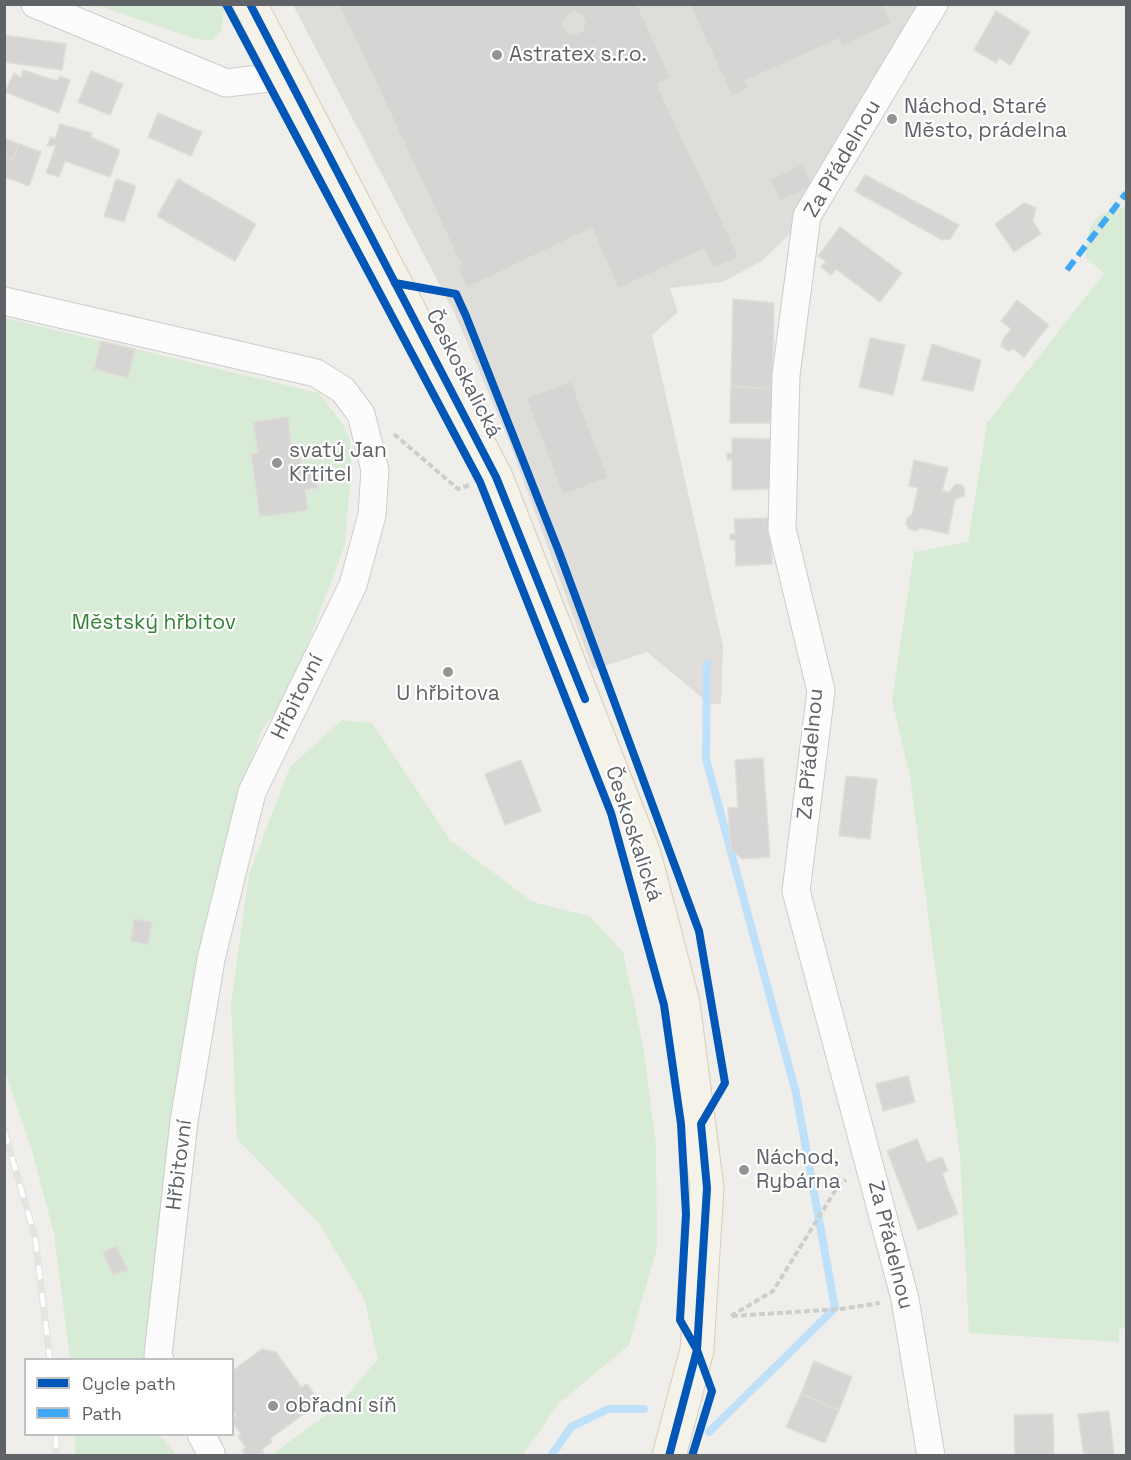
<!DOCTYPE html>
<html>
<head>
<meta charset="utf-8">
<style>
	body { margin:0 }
	#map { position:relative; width:1131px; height:1460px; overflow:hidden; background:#efeeea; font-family:"Space Grotesk",sans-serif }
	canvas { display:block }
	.frame { position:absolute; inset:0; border:6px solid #5f6368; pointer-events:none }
	.legend { position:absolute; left:24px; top:1358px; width:210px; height:78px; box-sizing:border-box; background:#fff; border:2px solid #bfc1c3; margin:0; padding:8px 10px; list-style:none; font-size:18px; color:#5f6368 }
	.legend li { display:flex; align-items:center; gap:12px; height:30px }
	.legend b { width:30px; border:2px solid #bfc1c3 }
</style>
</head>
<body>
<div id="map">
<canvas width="1131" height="1460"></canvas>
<div class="frame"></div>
<ul class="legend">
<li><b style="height:8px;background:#0057b8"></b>Cycle path</li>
<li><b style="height:8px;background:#3fa9f5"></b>Path</li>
</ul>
</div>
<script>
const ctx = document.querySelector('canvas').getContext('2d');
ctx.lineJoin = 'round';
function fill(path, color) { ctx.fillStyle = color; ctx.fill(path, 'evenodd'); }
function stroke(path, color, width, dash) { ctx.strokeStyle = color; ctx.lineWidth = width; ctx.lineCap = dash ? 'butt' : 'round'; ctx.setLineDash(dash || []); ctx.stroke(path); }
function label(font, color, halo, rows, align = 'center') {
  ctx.font = font + ' "Space Grotesk",sans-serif'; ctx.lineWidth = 4.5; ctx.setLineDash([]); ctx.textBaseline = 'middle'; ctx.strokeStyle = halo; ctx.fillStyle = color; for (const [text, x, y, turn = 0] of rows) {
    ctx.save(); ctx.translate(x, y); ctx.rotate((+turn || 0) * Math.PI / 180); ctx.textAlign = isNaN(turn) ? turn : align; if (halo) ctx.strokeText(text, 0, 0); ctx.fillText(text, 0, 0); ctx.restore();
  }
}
fill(new Path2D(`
	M 293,5 L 929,5 L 798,226 L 762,261 L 722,282 L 670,288 L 678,312 L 652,335 L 723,646 L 721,703 L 711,705 L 647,652 L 593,670 L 507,436 L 455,314 Z`), '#dfddda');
fill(new Path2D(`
	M 97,5 L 224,5 L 222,30 L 211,41 L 192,38 Z
	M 1126,207 L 1126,1328 L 1119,1329 L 1119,1342 L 969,1333 L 960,1157 L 910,777 L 892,700 L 914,552 L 968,542 L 987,423 L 1104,273 L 1086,258 C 1087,223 1092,214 1126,207 Z
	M 5,318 L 319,393 L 343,425 L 350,441 L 351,468 L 345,545 L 296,675 L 286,696 L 261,732 L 229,832 L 202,936 L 152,1359 L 70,1359 L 54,1234 L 33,1154 L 5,1071 ZM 299,448 L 303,474 L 315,472 L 318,488 L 305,490 L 308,510 L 260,517 L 258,453 Z
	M 342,720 L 372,723 L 450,840 L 533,902 L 589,916 L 623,952 L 643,1045 L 656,1145 L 657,1248 L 629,1345 L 558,1404 L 523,1455 L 271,1455 L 337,1407 L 378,1359 L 364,1298 L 318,1222 L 237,1139 L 231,1004 L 249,874 L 290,767 Z
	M 75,1435 L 159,1435 L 177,1455 L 75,1455 Z`), '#d8ebd6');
stroke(new Path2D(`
	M 707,664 L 706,759 L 796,1093 L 835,1308 L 709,1432
	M 551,1456 L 571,1427 L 608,1409 L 644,1409`), '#bfe0f9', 8);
const building = new Path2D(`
	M 339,4 L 637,4 L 671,78 L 658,84 L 666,104 L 739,257 L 713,269 L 704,249 L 618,289 L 592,228 L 467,288 L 457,267 L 461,265 ZM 574,12 L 582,15 L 585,23 L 582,31 L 575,34 L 567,32 L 563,24 L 566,16 Z
	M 689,4 L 882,4 L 891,24 L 842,46 L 839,39 L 745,81 L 749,88 L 732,96 Z
	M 996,11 L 1030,32 L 1011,65 L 999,58 L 996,63 L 974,50 Z
	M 4,35 L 66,44 L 62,70 L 4,62 Z
	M 23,70 L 57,81 L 59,76 L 70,80 L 59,113 L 5,92 L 14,73 L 21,78 Z
	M 91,71 L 123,84 L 110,115 L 78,102 Z
	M 158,113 L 202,132 L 191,156 L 148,137 Z
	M 60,124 L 92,133 L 91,137 L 120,150 L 110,177 L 65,161 L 59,177 L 46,173 L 56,145 L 47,146 L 51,137 L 55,139 Z
	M 4,138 L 19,144 L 13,160 L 4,157 Z
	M 19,144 L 41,152 L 29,186 L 4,177 L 4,157 L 13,160 Z
	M 802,164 L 813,186 L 780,201 L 770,179 Z
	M 865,175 L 959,225 L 950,239 L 942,240 L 855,191 Z
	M 116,179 L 136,186 L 124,222 L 104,216 Z
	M 178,179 L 256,224 L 235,261 L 157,216 Z
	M 1024,203 L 1036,208 L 1033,221 L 1041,234 L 1014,252 L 995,224 Z
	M 840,227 L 902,273 L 880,302 L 836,269 L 831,275 L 821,267 L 826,261 L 818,256 Z
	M 733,299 L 774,303 L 772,389 L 731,386 Z
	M 1017,300 L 1049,325 L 1024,357 L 1014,349 L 1008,351 L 1001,346 L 1003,339 L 1011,329 L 1001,321 Z
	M 870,338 L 905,345 L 893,395 L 859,387 Z
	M 101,341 L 135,349 L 128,378 L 94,369 Z
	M 932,344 L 981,360 L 973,391 L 922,380 Z
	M 571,381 L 608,478 L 563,495 L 526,398 Z
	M 731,386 L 772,389 L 771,423 L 730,423 Z
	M 288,417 L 292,449 L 299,448 L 303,474 L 315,472 L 318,488 L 305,490 L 308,510 L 260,517 L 251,454 L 258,453 L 253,422 Z
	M 732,438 L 771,439 L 770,489 L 732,490 L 732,459 L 727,460 L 727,453 L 732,453 Z
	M 914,460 L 948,468 L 942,491 L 949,492 L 956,484 L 962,485 L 965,490 L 964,496 L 955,499 L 948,534 L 920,528 L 915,531 L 909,529 L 906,524 L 907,518 L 912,515 L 918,488 L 909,486 Z
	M 771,518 L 772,564 L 736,566 L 735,540 L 730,540 L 730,534 L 735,534 L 734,519 Z
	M 763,758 L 770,857 L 742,859 L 731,850 L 728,808 L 738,807 L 735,760 Z
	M 521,760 L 541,811 L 505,825 L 485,774 Z
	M 846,776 L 877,779 L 870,839 L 839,836 Z
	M 134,919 L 152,922 L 148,944 L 131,941 Z
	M 908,1076 L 915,1102 L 883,1111 L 876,1084 Z
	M 917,1139 L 927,1163 L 942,1157 L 948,1171 L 942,1173 L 958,1214 L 918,1230 L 887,1151 Z
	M 116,1246 L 128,1270 L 113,1275 L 103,1252 Z
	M 262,1349 L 276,1352 L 301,1387 L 307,1384 L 320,1402 L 270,1439 L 272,1442 L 261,1450 L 264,1453 L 246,1456 L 242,1450 L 246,1448 L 238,1436 L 241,1434 L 232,1422 L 236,1415 L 232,1410 L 232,1371 Z
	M 814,1361 L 852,1377 L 839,1410 L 801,1394 Z
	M 801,1394 L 839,1410 L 825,1443 L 786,1427 Z
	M 1109,1411 L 1114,1456 L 1084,1456 L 1078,1414 Z
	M 1053,1414 L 1054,1456 L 1015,1456 L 1014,1415 Z`);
fill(building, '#d6d5d3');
stroke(building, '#deddd9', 1.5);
const minor = new Path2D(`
	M 35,4 L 226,83 L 285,76
	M 4,301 L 316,373 L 343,390 L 361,414 L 375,470 L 372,515 L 353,585 L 252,792 L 211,959 L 184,1121 L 158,1355 L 160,1360
	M 201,1434 L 211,1453
	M 931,1456 L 905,1299 L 796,891 L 821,691 L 782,529 L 786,375 L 807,216 L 934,4`);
const major = new Path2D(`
	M 250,4 L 496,477 L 644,854 L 683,1003 L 707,1188 L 697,1350 L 669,1456`);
stroke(minor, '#cbcccc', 29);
stroke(major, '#d7ceb8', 35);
stroke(new Path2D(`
	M 394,434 L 458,489 L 470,485
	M 731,1316 L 773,1291 L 838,1186 L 846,1180
	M 732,1316 L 841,1309 L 880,1303`), '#cacfcc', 4, [6, 3]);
stroke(minor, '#fdfcfc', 27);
stroke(major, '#f4f2e9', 33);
const rail = new Path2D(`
	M 4,1130 L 35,1237 L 50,1360
	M 56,1434 L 56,1456`);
stroke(rail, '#e4e4e4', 7);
stroke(rail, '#fff', 4.5, [14]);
stroke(new Path2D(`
	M 1067,270 L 1126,193`), '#3fa9f5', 6, [12, 6]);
stroke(new Path2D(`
	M 226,4 L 480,482 L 611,813 L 664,1005 L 681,1124 L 686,1214 L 680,1320 L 697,1350 L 712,1391 L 692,1456
	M 250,4 L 496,477 L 585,699
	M 395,283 L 456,294 L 466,316 L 559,552 L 699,931 L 725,1083 L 701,1124 L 707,1188 L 697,1350 L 669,1456`), '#0057b8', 8);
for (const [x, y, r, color] of [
	[497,55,6,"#919496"],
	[892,119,6,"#919496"],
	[277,463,6,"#919496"],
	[448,672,6,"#919496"],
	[744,1170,6,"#919496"],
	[273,1406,6,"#919496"]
]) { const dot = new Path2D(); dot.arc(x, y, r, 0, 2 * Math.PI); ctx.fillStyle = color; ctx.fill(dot); stroke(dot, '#fff', 2); }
label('21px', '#5f6368', '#fff', [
	["Astratex s.r.o.",509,55],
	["Náchod, Staré",904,107],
	["Město, prádelna",904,131],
	["svatý Jan",289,451],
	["Křtitel",289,475],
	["U hřbitova",448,694,"center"],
	["Náchod,",756,1158],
	["Rybárna",756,1182],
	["obřadní síň",285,1406]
], 'left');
label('21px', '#5f6368', '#fff', [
	["Za Přádelnou",843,159,-60],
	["Českoskalická",463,374,63],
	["Hřbitovní",298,697,-64],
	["Za Přádelnou",811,754,-85],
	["Českoskalická",633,834,72],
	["Hřbitovní",180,1165,-83],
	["Za Přádelnou",890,1245,76]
]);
label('21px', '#348238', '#fff', [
	["Městský hřbitov",154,623]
]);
</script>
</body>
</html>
